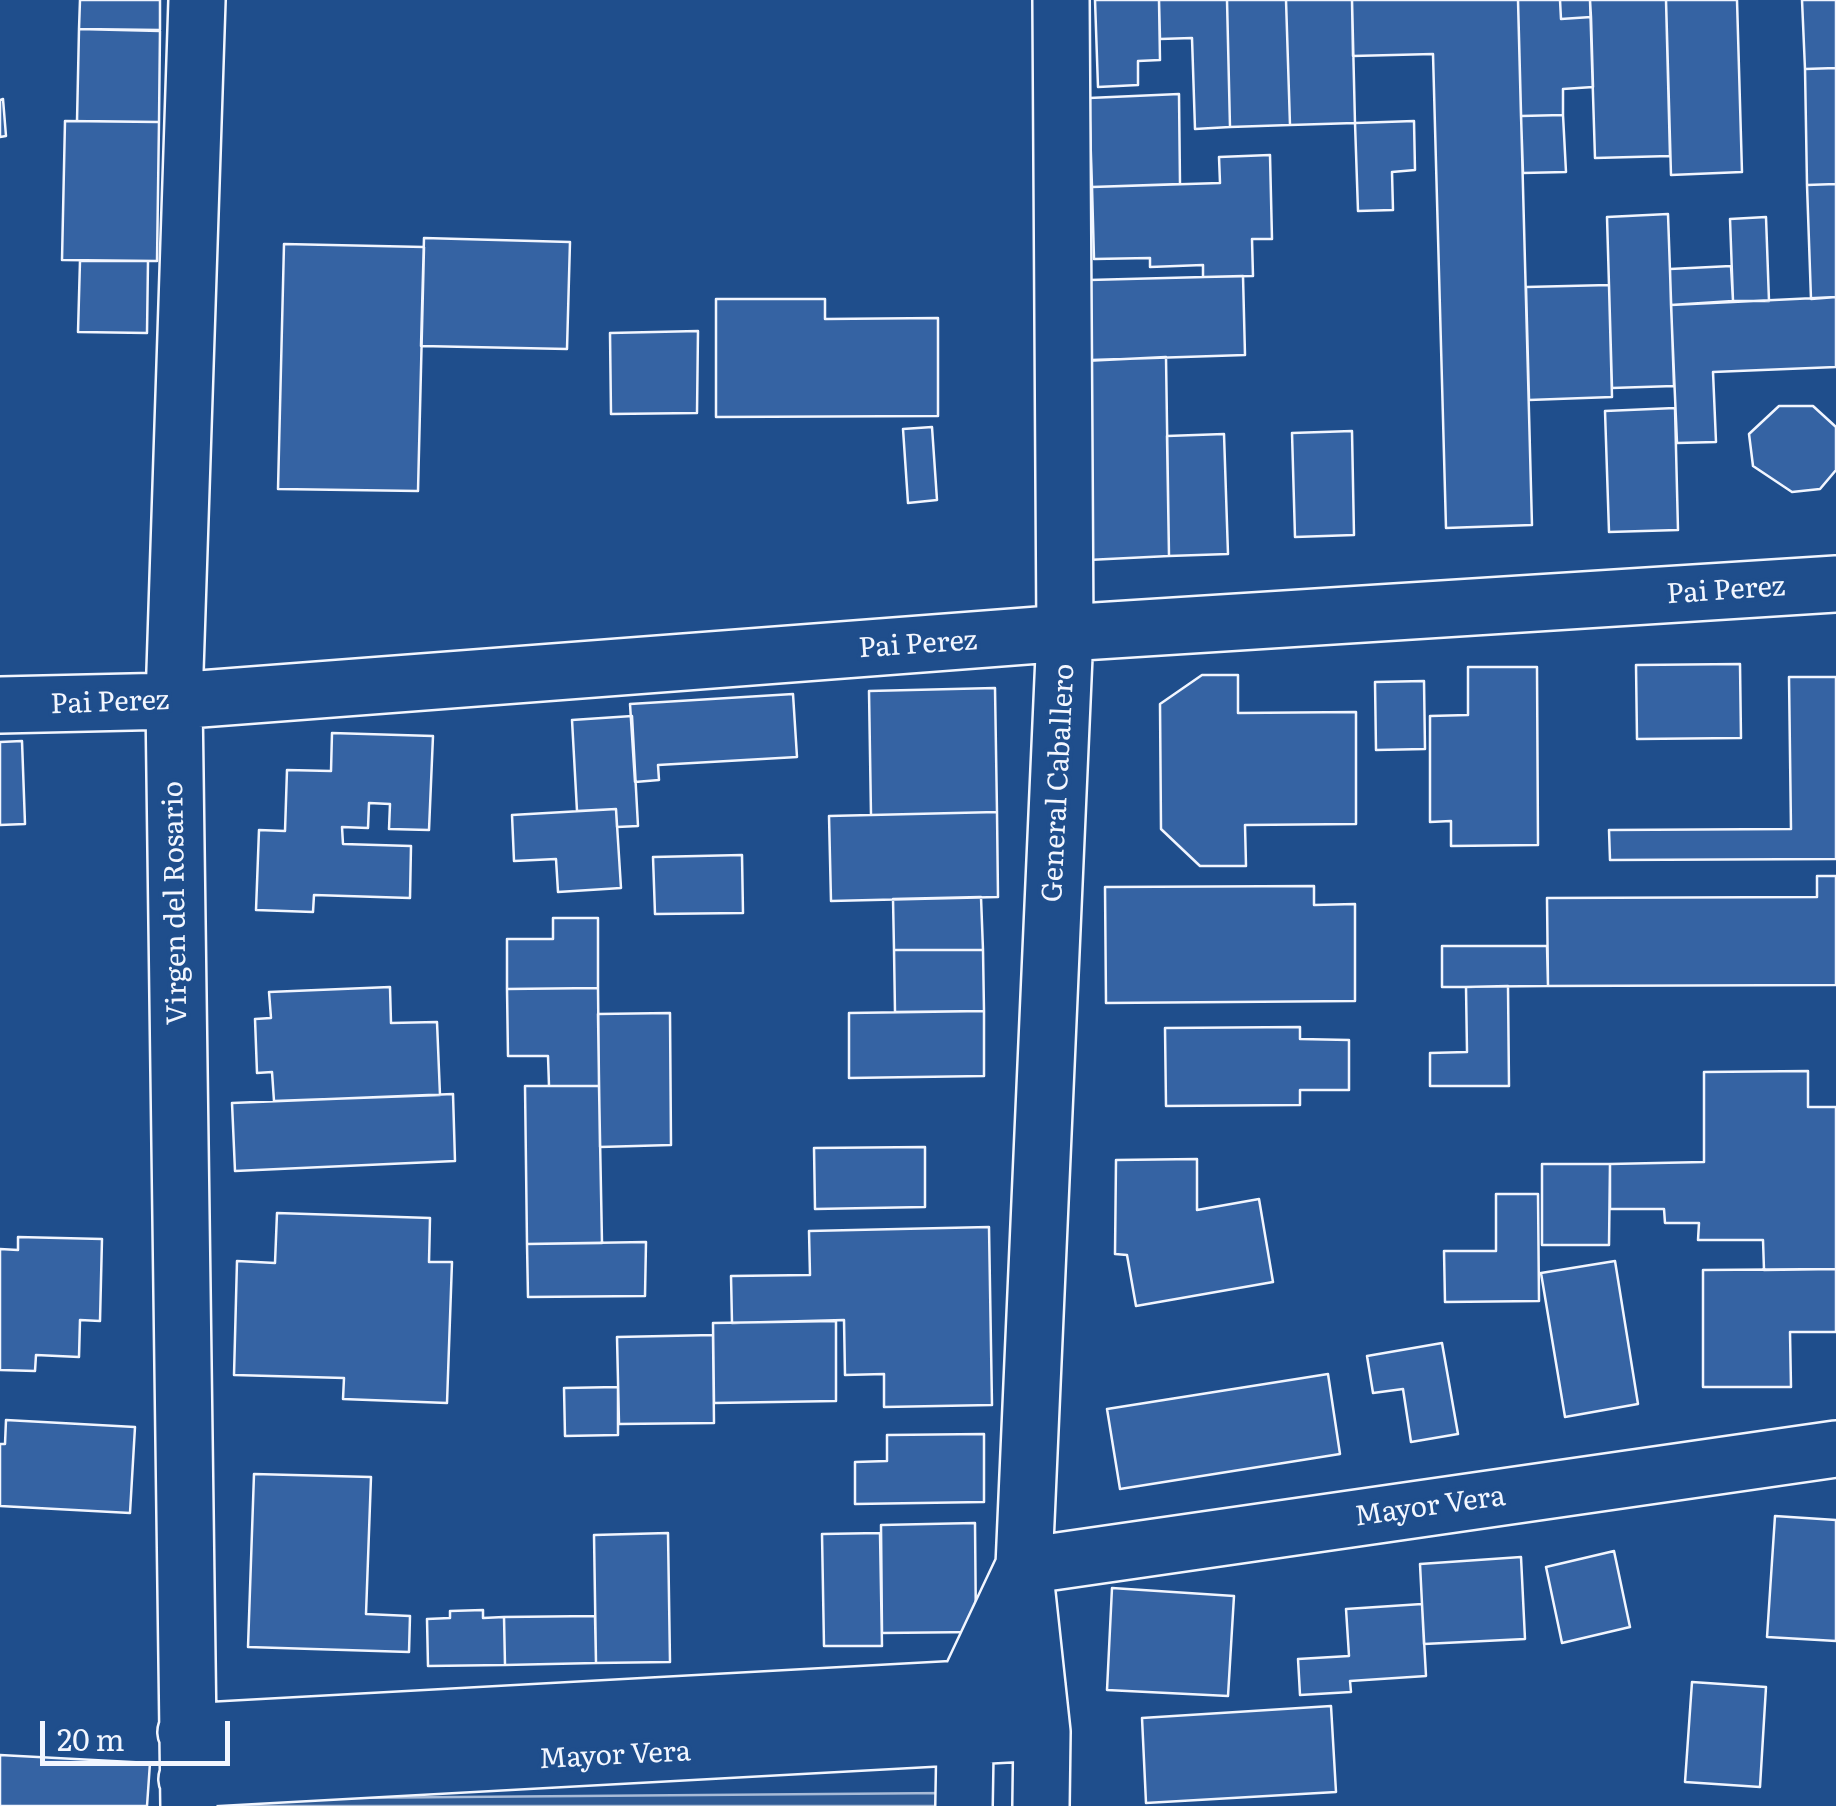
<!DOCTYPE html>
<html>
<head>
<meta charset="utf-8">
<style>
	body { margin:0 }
	#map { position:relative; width:1836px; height:1806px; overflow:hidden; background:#1f4e8c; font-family:Literata,serif }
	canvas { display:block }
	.scale { position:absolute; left:40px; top:1721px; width:190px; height:45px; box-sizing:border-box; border:5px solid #f2f6ff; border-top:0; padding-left:12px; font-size:30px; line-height:35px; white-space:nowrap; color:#f2f6ff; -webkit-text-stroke:8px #1f4e8c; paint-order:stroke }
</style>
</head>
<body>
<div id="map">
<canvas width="1836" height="1806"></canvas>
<div class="scale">20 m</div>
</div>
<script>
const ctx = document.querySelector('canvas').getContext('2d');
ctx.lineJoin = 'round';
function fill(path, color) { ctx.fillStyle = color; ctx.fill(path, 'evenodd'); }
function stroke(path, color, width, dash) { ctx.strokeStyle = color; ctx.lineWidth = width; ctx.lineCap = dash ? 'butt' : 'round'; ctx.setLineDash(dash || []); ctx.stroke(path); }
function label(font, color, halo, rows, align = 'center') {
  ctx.font = font + ' Literata,serif'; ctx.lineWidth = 8; ctx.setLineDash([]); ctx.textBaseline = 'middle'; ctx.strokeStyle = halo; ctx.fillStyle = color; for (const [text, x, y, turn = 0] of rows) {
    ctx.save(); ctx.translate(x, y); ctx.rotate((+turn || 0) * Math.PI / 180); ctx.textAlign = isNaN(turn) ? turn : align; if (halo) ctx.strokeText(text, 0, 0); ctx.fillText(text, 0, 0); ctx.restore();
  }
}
const built = new Path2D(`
	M 947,1793 L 947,1806 L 213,1806 L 214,1799 Z`);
fill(built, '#305b95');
stroke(built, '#a8bbd7', 2.5);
const building = new Path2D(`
	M 80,0 L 160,0 L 160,30 L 79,29 Z
	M 1095,0 L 1159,0 L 1160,60 L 1138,61 L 1138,85 L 1098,87 Z
	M 1159,0 L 1227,0 L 1230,127 L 1195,129 L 1192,38 L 1160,39 Z
	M 1227,0 L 1286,0 L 1290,125 L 1230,127 Z
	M 1286,0 L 1352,0 L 1355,123 L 1290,125 Z
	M 1352,0 L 1518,0 L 1532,525 L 1446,528 L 1433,54 L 1353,56 Z
	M 1518,0 L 1560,0 L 1561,19 L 1591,17 L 1593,87 L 1563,89 L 1563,115 L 1521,116 Z
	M 1560,0 L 1590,0 L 1591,17 L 1561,19 Z
	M 1590,0 L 1666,0 L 1670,156 L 1595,158 Z
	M 1666,0 L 1737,0 L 1742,172 L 1671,175 Z
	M 1802,0 L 1836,0 L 1836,68 L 1805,69 Z
	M 79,29 L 160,31 L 159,122 L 77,121 Z
	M 1836,68 L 1836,184 L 1807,185 L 1805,69 Z
	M 1179,94 L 1180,184 L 1092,187 L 1089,98 Z
	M 3,99 L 6,136 L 0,137 L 0,100 Z
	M 1563,115 L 1566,172 L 1523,173 L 1521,116 Z
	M 65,121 L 159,122 L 157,261 L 62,260 Z
	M 1414,121 L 1415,170 L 1392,172 L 1393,210 L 1358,211 L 1355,123 Z
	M 1270,155 L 1272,239 L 1252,239 L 1253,276 L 1203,277 L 1203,265 L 1150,267 L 1150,258 L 1094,259 L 1092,187 L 1220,183 L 1219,157 Z
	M 1836,184 L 1836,297 L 1811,299 L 1807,185 Z
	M 1668,214 L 1674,386 L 1612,388 L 1607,217 Z
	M 1766,217 L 1769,301 L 1733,301 L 1730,219 Z
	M 424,238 L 570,242 L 567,349 L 421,346 Z
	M 284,244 L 424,247 L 418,491 L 278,489 Z
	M 80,261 L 148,261 L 147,333 L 78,332 Z
	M 1731,266 L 1733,301 L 1671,305 L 1670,269 Z
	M 1243,276 L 1245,355 L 1091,360 L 1089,280 Z
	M 1609,285 L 1612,397 L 1529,400 L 1526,287 Z
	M 1836,297 L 1836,367 L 1713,372 L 1716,442 L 1677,443 L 1671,305 Z
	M 716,299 L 825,299 L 825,319 L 938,318 L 938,416 L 716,417 Z
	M 698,331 L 697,413 L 611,414 L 610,333 Z
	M 1166,357 L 1169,556 L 1088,560 L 1084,361 Z
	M 1779,406 L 1813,406 L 1836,427 L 1836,470 L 1820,489 L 1792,492 L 1753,466 L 1749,434 Z
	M 1675,408 L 1678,530 L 1609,532 L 1605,411 Z
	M 932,427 L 937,500 L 908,503 L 903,429 Z
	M 1352,431 L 1354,535 L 1295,537 L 1292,433 Z
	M 1224,434 L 1228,554 L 1169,556 L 1167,436 Z
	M 1740,664 L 1741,738 L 1637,739 L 1636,665 Z
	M 1468,667 L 1537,667 L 1538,845 L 1451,846 L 1451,821 L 1430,822 L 1430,716 L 1468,715 Z
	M 1202,675 L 1238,675 L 1238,713 L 1356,712 L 1356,824 L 1245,825 L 1246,866 L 1200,866 L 1161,829 L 1160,704 Z
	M 1789,677 L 1836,677 L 1836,859 L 1610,860 L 1609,830 L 1791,829 Z
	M 1424,681 L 1425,749 L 1376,750 L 1375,682 Z
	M 995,688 L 997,812 L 871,815 L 869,691 Z
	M 793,694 L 797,757 L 658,765 L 659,780 L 635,782 L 630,704 Z
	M 632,716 L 638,826 L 617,827 L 616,809 L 577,811 L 572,720 Z
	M 332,733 L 433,736 L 429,830 L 389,829 L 390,804 L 369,803 L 368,828 L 342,827 L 343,844 L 411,846 L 410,898 L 314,895 L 313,912 L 256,910 L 259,830 L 285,831 L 287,770 L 331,771 Z
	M 22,741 L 25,824 L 0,825 L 0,742 Z
	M 616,809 L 621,888 L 558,892 L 556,859 L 514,861 L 512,815 Z
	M 997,812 L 998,897 L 831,901 L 829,816 Z
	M 742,855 L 743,913 L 655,914 L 653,857 Z
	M 1817,876 L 1836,876 L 1836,985 L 1548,986 L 1547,898 L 1817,897 Z
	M 1314,886 L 1314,905 L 1355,904 L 1355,1001 L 1106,1003 L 1105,887 Z
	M 981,897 L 983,950 L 894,950 L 893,899 Z
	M 553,918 L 598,918 L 598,988 L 507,989 L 507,939 L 553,939 Z
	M 1442,946 L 1547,946 L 1548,986 L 1442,987 Z
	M 894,950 L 983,950 L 984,1011 L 895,1012 Z
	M 1508,986 L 1509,1086 L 1430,1086 L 1430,1053 L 1467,1052 L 1466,987 Z
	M 390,987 L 391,1023 L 437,1022 L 440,1095 L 274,1101 L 272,1072 L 257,1073 L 255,1019 L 271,1018 L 269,992 Z
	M 598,988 L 599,1086 L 549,1086 L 548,1056 L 508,1056 L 507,989 Z
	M 984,1011 L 984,1076 L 849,1078 L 849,1013 Z
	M 670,1013 L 671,1145 L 600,1147 L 598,1014 Z
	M 1300,1027 L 1300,1039 L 1349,1040 L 1349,1090 L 1300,1090 L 1300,1105 L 1166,1106 L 1165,1028 Z
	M 1808,1071 L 1808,1107 L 1836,1107 L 1836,1269 L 1764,1270 L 1763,1240 L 1698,1240 L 1699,1223 L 1665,1223 L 1664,1209 L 1610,1209 L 1610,1164 L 1704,1162 L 1704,1072 Z
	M 525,1086 L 599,1086 L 602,1243 L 527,1244 Z
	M 453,1094 L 455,1161 L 235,1171 L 232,1103 Z
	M 925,1147 L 925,1207 L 815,1209 L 814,1148 Z
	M 1197,1159 L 1197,1210 L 1259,1199 L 1273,1282 L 1136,1306 L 1127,1255 L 1115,1254 L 1116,1160 Z
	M 1542,1164 L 1610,1164 L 1609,1245 L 1542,1245 Z
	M 1496,1194 L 1538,1194 L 1539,1301 L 1445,1302 L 1444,1251 L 1496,1251 Z
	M 277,1213 L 430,1218 L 429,1262 L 452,1262 L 447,1403 L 343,1399 L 344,1378 L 234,1375 L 237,1261 L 275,1263 Z
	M 989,1227 L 992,1405 L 884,1407 L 884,1374 L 845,1375 L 844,1320 L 732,1323 L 731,1276 L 810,1275 L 809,1231 Z
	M 18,1237 L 102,1239 L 100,1321 L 80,1320 L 79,1357 L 36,1355 L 35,1371 L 0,1370 L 0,1249 L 18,1250 Z
	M 646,1242 L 645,1296 L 528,1297 L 527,1244 Z
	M 1615,1261 L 1638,1404 L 1565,1417 L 1541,1273 Z
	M 1836,1269 L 1836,1332 L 1790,1332 L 1791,1387 L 1703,1387 L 1703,1270 Z
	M 836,1321 L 836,1401 L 714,1403 L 713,1323 Z
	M 713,1335 L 714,1423 L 619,1424 L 617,1337 Z
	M 1442,1343 L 1458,1434 L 1411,1442 L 1403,1389 L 1373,1393 L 1367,1356 Z
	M 1328,1374 L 1340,1454 L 1120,1489 L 1107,1409 Z
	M 618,1387 L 618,1435 L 565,1436 L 564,1388 Z
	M 6,1420 L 135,1427 L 130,1513 L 0,1506 L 0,1444 L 5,1444 Z
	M 984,1434 L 984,1502 L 855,1504 L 855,1462 L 887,1461 L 887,1435 Z
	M 254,1474 L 371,1477 L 366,1614 L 410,1616 L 409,1652 L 248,1647 Z
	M 1775,1516 L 1836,1520 L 1836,1641 L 1767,1637 Z
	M 975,1523 L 976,1632 L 882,1633 L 881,1525 Z
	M 668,1533 L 670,1662 L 596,1663 L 594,1535 Z
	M 880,1533 L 882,1646 L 824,1646 L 822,1534 Z
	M 1614,1551 L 1630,1627 L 1562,1643 L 1546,1567 Z
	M 1521,1557 L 1525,1639 L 1424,1644 L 1420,1564 Z
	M 1112,1588 L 1234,1596 L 1228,1696 L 1107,1690 Z
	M 1422,1604 L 1426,1676 L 1350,1681 L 1351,1692 L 1300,1695 L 1298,1659 L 1349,1656 L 1346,1609 Z
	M 483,1610 L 483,1618 L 504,1617 L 505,1665 L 428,1666 L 427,1619 L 450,1618 L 450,1611 Z
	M 595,1616 L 596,1663 L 505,1665 L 504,1617 Z
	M 1692,1682 L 1766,1687 L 1760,1787 L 1685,1782 Z
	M 1331,1706 L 1336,1792 L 1146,1803 L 1142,1718 Z
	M 0,1755 L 150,1763 L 147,1806 L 0,1806 Z`);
fill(building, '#3563a3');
stroke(building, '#f2f6ff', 2.5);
const street = new Path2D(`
	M 0,705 L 174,701 L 1065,633 L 1836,584
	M 1024,1566 L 1836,1449
	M 186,1732 L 1037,1685
	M 187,1779 L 1042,1732
	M 189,1806 L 174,701 L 197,0
	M 964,1806 L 966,1689 L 1024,1566
	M 1041,1806 L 1042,1732 L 1024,1566 L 1065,633 L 1061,0`);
stroke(street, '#f2f6ff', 60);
stroke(street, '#1f4e8c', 55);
label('28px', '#f2f6ff', '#1f4e8c', [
	["Pai Perez",1726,591,-4],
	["Pai Perez",918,645,-4],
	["Pai Perez",110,703,-2],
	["General Caballero",1059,783,-87],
	["Virgen del Rosario",176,903,-91],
	["Mayor Vera",1430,1507,-8],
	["Mayor Vera",615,1756,-3]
]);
</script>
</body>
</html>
